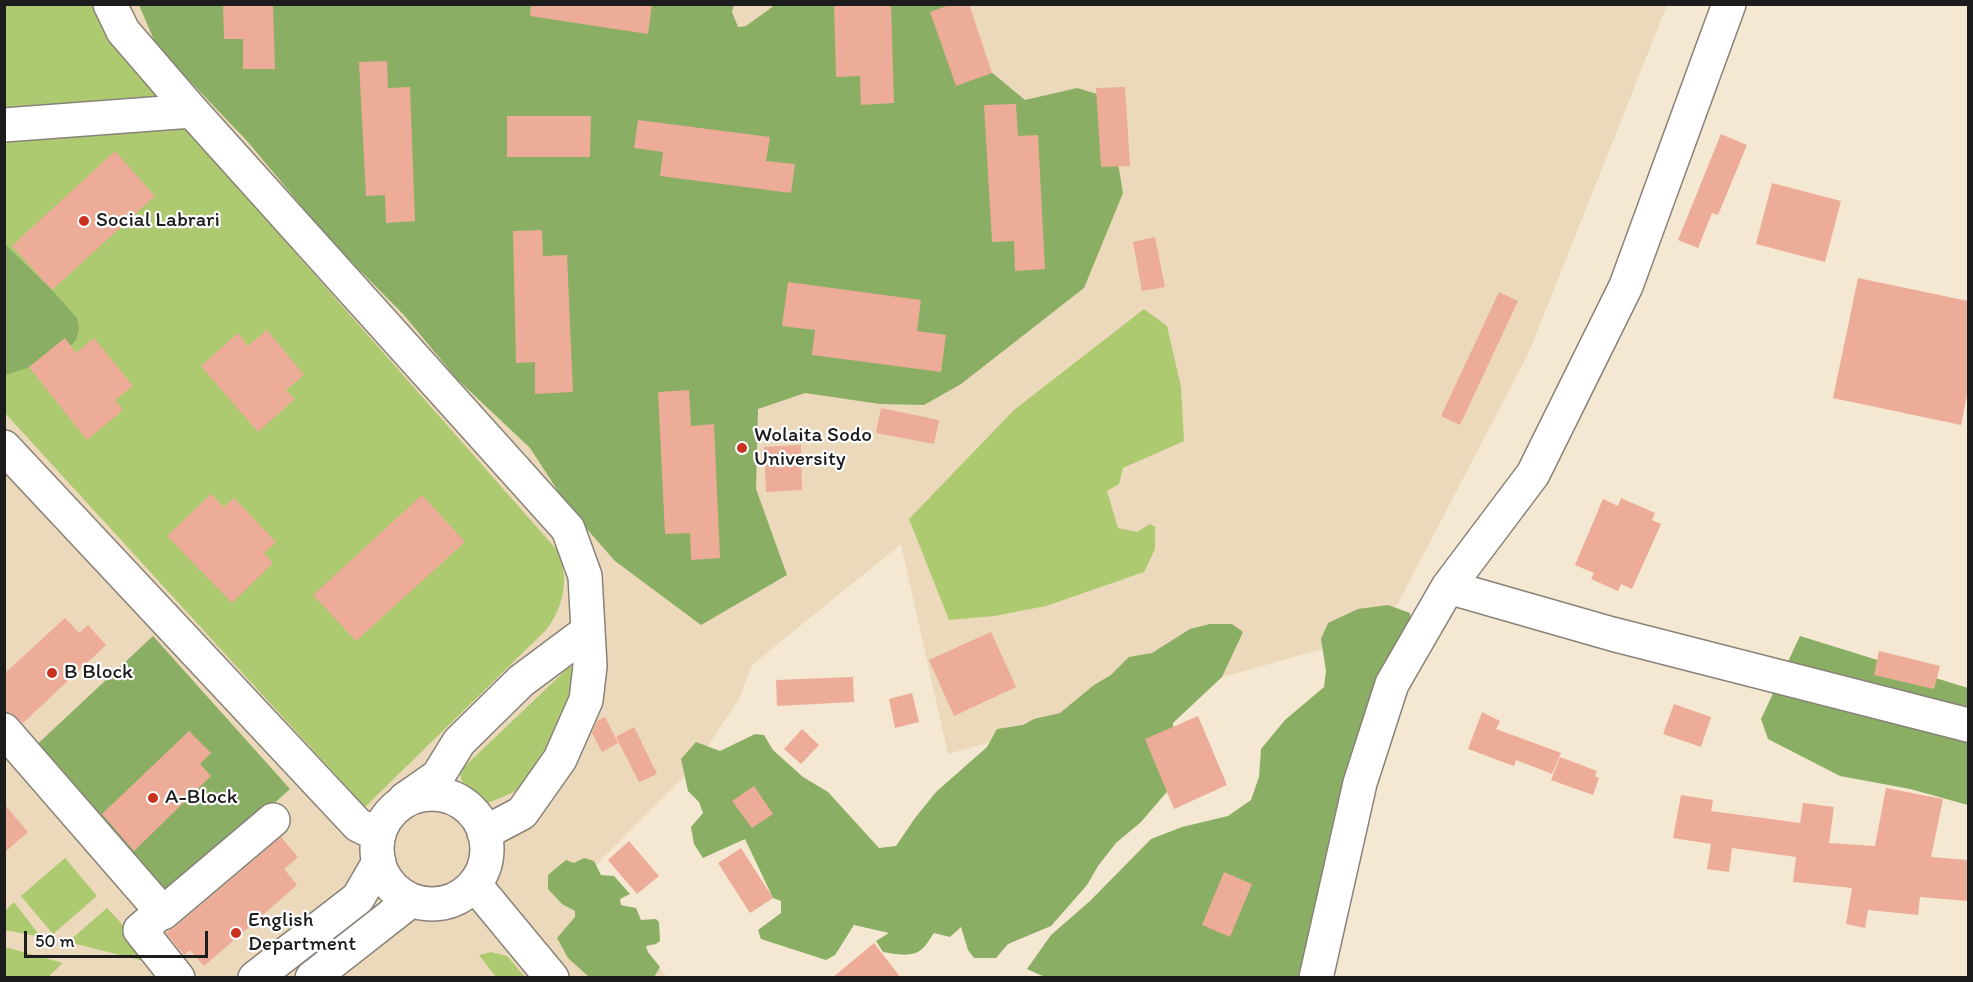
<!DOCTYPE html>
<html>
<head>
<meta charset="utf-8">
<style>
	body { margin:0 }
	#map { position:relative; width:1973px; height:982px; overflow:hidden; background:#f5e8d3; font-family:Itim,sans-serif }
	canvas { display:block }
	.frame { position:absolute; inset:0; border:6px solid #1c1c1c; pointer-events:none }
	.scale { position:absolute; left:24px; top:931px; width:184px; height:27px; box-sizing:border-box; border:3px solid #1c1c1c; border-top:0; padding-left:8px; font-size:18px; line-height:21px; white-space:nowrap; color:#1c1c1c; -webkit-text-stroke:4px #fff; paint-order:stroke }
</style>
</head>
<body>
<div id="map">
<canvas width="1973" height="982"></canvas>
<div class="frame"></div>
<div class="scale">50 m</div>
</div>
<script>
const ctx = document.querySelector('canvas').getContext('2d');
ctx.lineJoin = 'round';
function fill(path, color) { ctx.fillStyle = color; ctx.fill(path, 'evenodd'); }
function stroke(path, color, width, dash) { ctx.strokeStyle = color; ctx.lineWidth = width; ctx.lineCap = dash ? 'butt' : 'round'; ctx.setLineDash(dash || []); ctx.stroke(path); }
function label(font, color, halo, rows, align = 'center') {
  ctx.font = font + ' Itim,sans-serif'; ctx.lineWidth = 4.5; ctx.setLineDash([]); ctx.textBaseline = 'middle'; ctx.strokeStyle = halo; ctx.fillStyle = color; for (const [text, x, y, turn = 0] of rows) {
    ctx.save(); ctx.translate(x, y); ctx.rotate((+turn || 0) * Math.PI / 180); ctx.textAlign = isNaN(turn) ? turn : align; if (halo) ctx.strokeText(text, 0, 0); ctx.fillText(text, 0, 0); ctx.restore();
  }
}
fill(new Path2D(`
	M 5,5 L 1667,5 L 1529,352 L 1383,632 L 948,754 L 901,544 L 752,665 L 740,697 L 694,767 L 583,878 L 667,977 L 5,978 Z`), '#ecd8ba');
fill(new Path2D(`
	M 5,5 L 95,5 L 115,48 L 557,550 C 570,577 564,607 546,630 L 365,807 L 5,413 Z
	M 1144,309 L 1167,326 L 1181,387 L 1184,441 L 1123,468 L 1119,484 L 1107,491 L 1118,528 L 1137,532 L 1150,524 L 1155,527 L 1155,549 L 1144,572 L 1046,606 L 994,616 L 949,620 L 909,519 L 1014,410 Z
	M 570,666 L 574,671 L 559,734 L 539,768 L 514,792 L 488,803 C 473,799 463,789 460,774 L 463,768 Z
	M 65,858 L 97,896 L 53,934 L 21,896 Z
	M 14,902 L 41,937 L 5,930 L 5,911 Z
	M 107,908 L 160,965 L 68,942 Z
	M 5,947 L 63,963 L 48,977 L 7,977 L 5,975 Z
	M 491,952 L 507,956 L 525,977 L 496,977 L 479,955 Z`), '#adca71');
fill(new Path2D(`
	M 734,4 L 732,12 L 738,27 L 746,26 L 775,5 L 957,5 L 960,46 L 1025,100 L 1077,88 L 1107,97 L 1123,193 L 1084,288 L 961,384 L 924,405 L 880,404 L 805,393 L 758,409 L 756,489 L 787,575 L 701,625 L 615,561 L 571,511 L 530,448 L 456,378 L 404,315 L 328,238 L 248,142 L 165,55 L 154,40 L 139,5 Z
	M 4,243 L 52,290 L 77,318 L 79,329 L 76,340 L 60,358 L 5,375 Z
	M 1388,605 L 1410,613 L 1414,643 L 1314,977 L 1047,978 L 1027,969 L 1051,935 L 1090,901 L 1151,839 L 1182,827 L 1228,816 L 1251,800 L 1259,777 L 1261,749 L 1285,720 L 1324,687 L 1326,671 L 1321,639 L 1328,623 L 1358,609 Z
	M 1210,624 L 1232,624 L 1243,632 L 1222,677 L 1173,723 L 1172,786 L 1141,822 L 1116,843 L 1098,866 L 1087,885 L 1051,926 L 1008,944 L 996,958 L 974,958 L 968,950 L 961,927 L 950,937 L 934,933 C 930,938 927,945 922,949 C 912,958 895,954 883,952 L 876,941 L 889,933 L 854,925 L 835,955 L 826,960 L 761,939 L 758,930 L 781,913 L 781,901 L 773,898 L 745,839 L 703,858 L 694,844 L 691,827 L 703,813 L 699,802 L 688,791 L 681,759 L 696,742 L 720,751 L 755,734 L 764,735 L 773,750 L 803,777 L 828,792 L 879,848 L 896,846 L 915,818 L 936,792 L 987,747 L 997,729 L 1023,725 L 1034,719 L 1060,713 L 1094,685 L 1111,675 L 1129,657 L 1152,653 L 1190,629 Z
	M 153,636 L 290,789 L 163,904 L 29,752 Z
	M 1800,636 L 1968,688 L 1968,805 L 1910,789 L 1840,776 L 1768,739 L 1761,719 Z
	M 584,858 L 594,861 L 601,875 L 614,876 L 630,894 L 620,899 L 621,905 L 636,908 L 641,920 L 656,919 L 659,922 L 660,941 L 656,944 L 646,946 L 648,952 L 660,967 L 654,977 L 589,977 L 568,958 L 557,938 L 575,917 L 575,911 L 562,904 L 548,889 L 548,875 L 566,860 L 574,863 Z`), '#8aae63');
fill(new Path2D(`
	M 223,4 L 273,4 L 275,69 L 243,69 L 243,39 L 224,39 Z
	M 531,4 L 652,4 L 648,34 L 530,16 Z
	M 834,4 L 891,4 L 894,103 L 861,105 L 860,76 L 836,77 Z
	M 952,4 L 969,4 L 992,73 L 956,86 L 930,12 Z
	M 387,61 L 388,88 L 410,87 L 415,221 L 386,223 L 385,195 L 366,196 L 359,62 Z
	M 1125,87 L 1130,166 L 1101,167 L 1096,88 Z
	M 1016,104 L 1018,136 L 1038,135 L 1045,269 L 1015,271 L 1014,241 L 992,242 L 984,105 Z
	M 507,116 L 591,116 L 590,157 L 507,157 Z
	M 638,120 L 770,137 L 766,161 L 795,164 L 791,193 L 660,176 L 663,152 L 634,148 Z
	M 1721,134 L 1747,145 L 1718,215 L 1712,213 L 1698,248 L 1678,240 Z
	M 115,151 L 155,196 L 52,290 L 12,246 Z
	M 1772,183 L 1841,201 L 1825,262 L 1756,244 Z
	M 542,230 L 543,256 L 567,255 L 573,392 L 535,394 L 535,362 L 516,363 L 513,231 Z
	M 1155,237 L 1165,287 L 1142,291 L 1133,242 Z
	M 1858,278 L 1968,301 L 1968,390 L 1961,425 L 1833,398 Z
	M 788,282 L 921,300 L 917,331 L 946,335 L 941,372 L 812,355 L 815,330 L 782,326 Z
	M 1499,292 L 1518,301 L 1460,425 L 1441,416 Z
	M 267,330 L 304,375 L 286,390 L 295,399 L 258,432 L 201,366 L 238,333 L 248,346 Z
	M 65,338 L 76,353 L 94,338 L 133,386 L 115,400 L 123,410 L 87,440 L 29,367 Z
	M 689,390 L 691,426 L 714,424 L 720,558 L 691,560 L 690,533 L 665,534 L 658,392 Z
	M 881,408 L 939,420 L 934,444 L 876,433 Z
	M 801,445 L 802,490 L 766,492 L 764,447 Z
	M 211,494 L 224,507 L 234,498 L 276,542 L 264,553 L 273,563 L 232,603 L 167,536 Z
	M 422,495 L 465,542 L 356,641 L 313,595 Z
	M 1621,498 L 1655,513 L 1652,520 L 1661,524 L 1632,589 L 1621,584 L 1618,591 L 1591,579 L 1594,573 L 1575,565 L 1603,499 L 1618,506 Z
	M 65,618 L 79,633 L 88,625 L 106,645 L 23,723 L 11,713 L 4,712 L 4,674 Z
	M 991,632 L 1016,687 L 954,716 L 929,660 Z
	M 1879,651 L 1940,666 L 1934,689 L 1874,675 Z
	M 853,677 L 854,702 L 777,706 L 776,680 Z
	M 912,693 L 919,722 L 895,728 L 889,699 Z
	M 1674,704 L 1711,717 L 1701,747 L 1663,734 Z
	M 1482,712 L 1500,721 L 1496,729 L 1561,753 L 1552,774 L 1516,760 L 1514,766 L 1468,749 Z
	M 1198,716 L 1227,785 L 1174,809 L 1145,739 Z
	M 605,717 L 618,743 L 602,752 L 592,733 L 597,721 Z
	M 634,727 L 657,774 L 639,782 L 616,737 Z
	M 802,729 L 819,745 L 801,764 L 784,749 Z
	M 189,731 L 211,753 L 200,764 L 211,776 L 134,851 L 102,814 Z
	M 1560,757 L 1597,771 L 1595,776 L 1599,778 L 1593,795 L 1551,780 Z
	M 754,786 L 773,814 L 752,828 L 732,801 Z
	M 1886,788 L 1943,799 L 1931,857 L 1968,860 L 1968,901 L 1920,897 L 1918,915 L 1868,910 L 1865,928 L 1846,924 L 1852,888 L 1793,882 L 1796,857 L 1732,848 L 1729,872 L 1707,869 L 1711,844 L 1673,838 L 1681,795 L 1713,800 L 1711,811 L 1800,823 L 1803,803 L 1834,807 L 1829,843 L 1875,846 Z
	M 4,804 L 28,832 L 4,853 Z
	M 281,837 L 298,857 L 284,869 L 297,885 L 204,966 L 190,950 L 184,955 L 166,933 L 175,927 Z
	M 629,841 L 659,876 L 637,894 L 608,860 Z
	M 741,848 L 773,898 L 750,913 L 718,863 Z
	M 1224,872 L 1252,884 L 1230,937 L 1202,925 Z
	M 874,943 L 901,978 L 832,978 Z`), '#ecac97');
const minor = new Path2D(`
	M 110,4 L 123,31 L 192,111 L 568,529 L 585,576 L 590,666 L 586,700 L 560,759 L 522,813 L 484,833
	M 4,125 L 192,111
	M 4,447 L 358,825 L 379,835
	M 1448,587 L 1612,634 L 1968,725
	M 4,730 L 163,913 L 273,820
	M377 849a55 55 0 1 1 110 0a55 55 0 1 1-110 0Z
	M 405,799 L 438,776 L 459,742 L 521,681 L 588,631
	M 475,885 L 552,978
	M 161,912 L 140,930 L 178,978
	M 255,978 L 358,898 L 379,862
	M 312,978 L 409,902
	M 1316,978 L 1360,783 L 1392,684 L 1448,587 L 1533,474 L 1626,286 L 1729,4`);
stroke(minor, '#888278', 36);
stroke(minor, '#fff', 33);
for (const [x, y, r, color] of [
	[84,221,6,"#c8321e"],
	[742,448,6,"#c8321e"],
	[52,673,6,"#c8321e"],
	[153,798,6,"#c8321e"],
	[236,933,6,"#c8321e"]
]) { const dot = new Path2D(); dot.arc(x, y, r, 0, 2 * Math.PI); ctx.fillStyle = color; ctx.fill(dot); stroke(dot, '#fff', 2); }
label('21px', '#1c1c1c', '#fff', [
	["Social Labrari",96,221],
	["Wolaita Sodo",754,436],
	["University",754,460],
	["B Block",64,673],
	["A-Block",165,798],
	["English",248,921],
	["Department",248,945]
], 'left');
</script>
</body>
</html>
